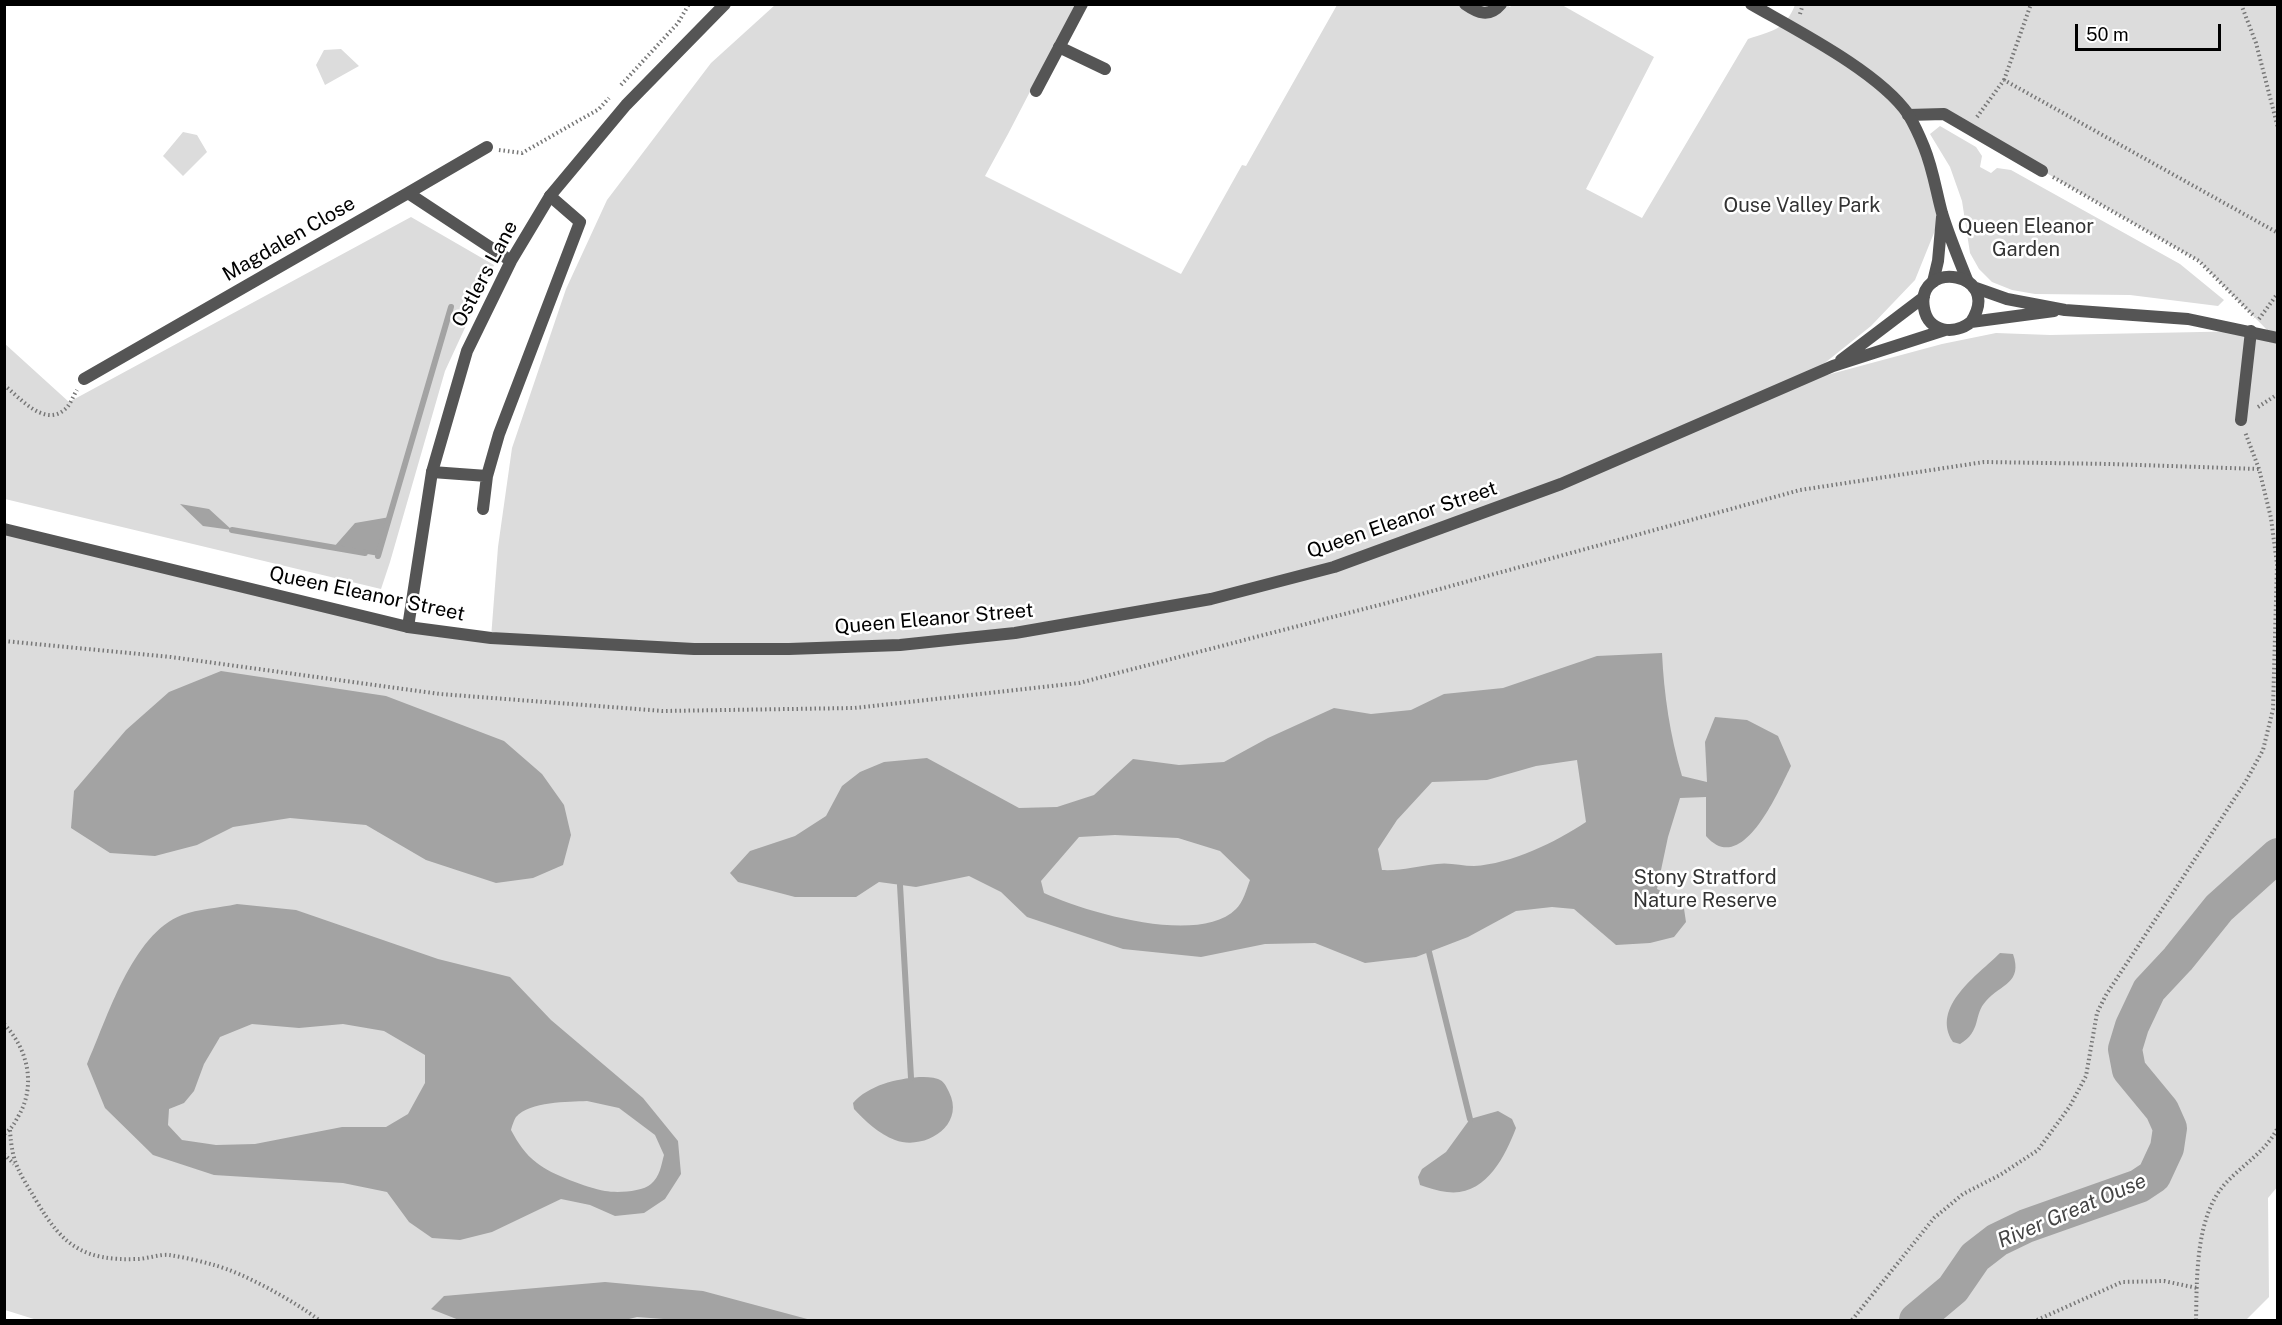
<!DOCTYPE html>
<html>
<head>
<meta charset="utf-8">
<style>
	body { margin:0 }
	#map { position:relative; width:2282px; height:1325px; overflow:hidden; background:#fff; font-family:"Public Sans",sans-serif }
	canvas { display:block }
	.frame { position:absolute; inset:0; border:6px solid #000; pointer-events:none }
	.scale { position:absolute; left:2075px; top:24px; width:146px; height:27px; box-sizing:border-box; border:3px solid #000; border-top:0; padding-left:8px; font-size:18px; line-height:21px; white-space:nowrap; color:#000; -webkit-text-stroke:4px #fff; paint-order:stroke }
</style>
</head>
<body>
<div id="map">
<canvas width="2282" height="1325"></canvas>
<div class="frame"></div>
<div class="scale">50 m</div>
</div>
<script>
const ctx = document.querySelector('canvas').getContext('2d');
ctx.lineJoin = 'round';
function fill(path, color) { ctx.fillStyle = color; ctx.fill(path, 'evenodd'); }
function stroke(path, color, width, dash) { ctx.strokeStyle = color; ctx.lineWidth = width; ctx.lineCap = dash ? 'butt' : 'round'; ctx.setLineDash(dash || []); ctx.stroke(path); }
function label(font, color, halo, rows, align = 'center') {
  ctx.font = font + ' "Public Sans",sans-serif'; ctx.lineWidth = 5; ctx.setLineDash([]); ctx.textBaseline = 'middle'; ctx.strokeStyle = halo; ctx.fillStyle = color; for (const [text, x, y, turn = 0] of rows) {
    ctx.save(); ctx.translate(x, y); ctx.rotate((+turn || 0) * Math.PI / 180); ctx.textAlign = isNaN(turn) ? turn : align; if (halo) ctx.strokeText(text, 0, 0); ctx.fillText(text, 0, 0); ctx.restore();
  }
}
fill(new Path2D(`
	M 1505,4 L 1510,7 L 1512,4 L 1562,5 L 1654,57 L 1586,189 L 1642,218 L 1748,39 C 1772,31 1785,30 1795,5 L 2277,5 L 2278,1186 L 2268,1198 L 2269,1297 L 2246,1320 L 37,1320 L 5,1310 L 5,529 L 337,611 L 491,638 L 498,547 L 512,448 L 566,289 L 607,200 L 711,63 L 775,5 L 1075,5 L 1008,134 L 985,176 L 1181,274 L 1242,165 L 1246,166 L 1337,5 ZM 1944,114 L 2199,261 L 2273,336 L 2251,331 L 2050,335 L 1996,333 L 1942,344 L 1801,382 L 1871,326 L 1915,280 L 1942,213 L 1909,115 Z
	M 341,49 L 359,66 L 325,85 L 316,65 L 324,50 Z
	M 1940,126 L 1976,147 L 1982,156 L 1980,167 L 1991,173 L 1997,168 L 2011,170 L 2180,264 L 2224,300 L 2218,306 L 2130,295 L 2035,294 L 2012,290 L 1992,282 L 1979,269 L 1970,253 L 1962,201 L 1950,167 L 1930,134 Z
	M 183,132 L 197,135 L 207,152 L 183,176 L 163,156 Z
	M 411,217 L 494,265 L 445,371 L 390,562 L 381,589 L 5,499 L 4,343 L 69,402 Z`), '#dcdcdc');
fill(new Path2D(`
	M 180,504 L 209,509 L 232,530 L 203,526 Z
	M 390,517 L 379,556 L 333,548 L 355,523 Z
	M 1662,653 C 1664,695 1670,735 1682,776 L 1707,782 L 1705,742 L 1715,717 L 1747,720 L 1778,736 L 1791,766 C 1778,792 1742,878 1706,836 L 1706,797 L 1680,798 L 1668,837 L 1657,889 L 1683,902 L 1686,922 L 1674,937 L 1650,943 L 1616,945 L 1574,909 L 1552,907 L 1516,911 L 1468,937 L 1416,957 L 1365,963 L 1315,943 L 1265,944 L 1201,957 L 1123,949 L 1027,917 L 1001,892 L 969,876 L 916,887 L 879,882 L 856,897 L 795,897 L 738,882 L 730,873 L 750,851 L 795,836 L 826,816 L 842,786 L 860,772 L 884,762 L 927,758 L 1019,808 L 1057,807 L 1094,795 L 1133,759 L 1179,765 L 1224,762 L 1268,738 L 1334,708 L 1371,714 L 1411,710 L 1444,694 L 1503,688 L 1597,656 ZM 1577,760 L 1586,822 C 1556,842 1511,864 1474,866 C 1462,866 1449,862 1437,864 C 1418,866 1401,871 1382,870 L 1378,849 L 1397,820 L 1432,782 L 1487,780 L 1536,766 ZM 1115,835 L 1178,838 L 1220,851 L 1250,880 C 1247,888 1243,903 1236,909 C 1199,946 1085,912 1044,893 L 1041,881 L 1079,837 Z
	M 221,671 L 386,696 L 504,741 L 542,774 L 564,805 L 571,835 L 563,865 L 533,878 L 496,883 L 426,860 L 366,825 L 290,818 L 233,827 L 197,845 L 155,856 L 110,853 L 71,828 L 74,791 L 126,730 L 169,692 Z
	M 237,904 L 296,910 L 438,959 L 510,977 L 551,1020 L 643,1098 L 678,1141 L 681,1174 L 665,1199 L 644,1213 L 615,1216 L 590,1205 L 561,1199 L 492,1232 L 460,1240 L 432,1238 L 409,1222 L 387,1192 L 343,1183 L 214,1175 L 153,1155 L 105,1108 L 87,1064 C 107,1019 132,934 182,915 C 198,909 219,908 237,904 ZM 252,1024 L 299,1028 L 343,1024 L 384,1031 L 425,1055 L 425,1083 L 408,1114 L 386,1127 L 342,1127 L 255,1144 L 216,1145 L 182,1140 L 168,1125 L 169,1109 L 184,1103 L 194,1091 L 204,1064 L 220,1037 ZM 587,1101 L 619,1108 L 655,1135 L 664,1155 C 661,1166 660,1176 651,1184 C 642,1192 617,1193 605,1191 C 586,1187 552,1175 537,1163 C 525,1154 518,1143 511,1130 C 512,1126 514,1120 516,1117 C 530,1101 568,1102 587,1101 Z
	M 2000,953 L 2013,954 C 2023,983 2001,984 1986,1001 C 1973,1015 1982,1031 1960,1044 L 1953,1042 C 1930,1007 1978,975 2000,953 Z
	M 919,1077 C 925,1077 932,1077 938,1079 C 944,1081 946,1086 949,1092 C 966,1126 924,1151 895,1140 C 879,1134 865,1121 854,1109 L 853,1103 C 869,1085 896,1079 919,1077 Z
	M 1498,1111 L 1512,1119 L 1516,1128 C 1505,1157 1485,1197 1447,1192 C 1438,1191 1429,1188 1420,1185 L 1418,1177 L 1422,1169 L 1446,1152 L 1470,1119 Z
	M 605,1282 L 703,1291 L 811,1320 L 677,1320 L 637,1317 L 625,1320 L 459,1320 L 431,1309 L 444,1296 Z`), '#a3a3a3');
stroke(new Path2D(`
	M 232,530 L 365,553
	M 378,556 L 451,307
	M 900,885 L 911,1078
	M 1429,952 L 1470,1119`), '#a3a3a3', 6);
stroke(new Path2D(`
	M 1916,1320 L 1953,1289 L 1975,1257 L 1997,1240 L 2026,1226 L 2139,1186 L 2154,1176 L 2167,1148 L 2170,1128 L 2162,1110 L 2129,1070 L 2125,1049 L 2132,1026 L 2149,990 L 2178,959 L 2219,908 L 2278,855`), '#a3a3a3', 34);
stroke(new Path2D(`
	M 2241,4 L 2256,43 L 2278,128
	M 1800,14 L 1803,4
	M 2004,80 L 2031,4
	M 621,85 L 678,23 L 689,4
	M 1977,117 L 2004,80 L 2278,233
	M 499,150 L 522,153 L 599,109 L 609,98
	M 2053,177 L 2199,261 L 2255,317
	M 2259,319 L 2278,293
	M 4,385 C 19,397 44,427 64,410 C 70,406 73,396 77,390
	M 2258,407 L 2278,394
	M 4,641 L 171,657 L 440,694 L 663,711 L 854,708 L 1079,683 L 1429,592 L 1800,490 L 1984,462 L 2110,464 L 2259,469
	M 4,1024 C 28,1049 36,1085 19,1115 C 15,1122 12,1129 4,1134
	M 10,1130 C 12,1165 20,1173 37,1202 C 63,1246 84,1261 137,1259 C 147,1259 159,1254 169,1255 C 183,1257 200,1261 214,1265 C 244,1273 294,1301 319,1320
	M 4,1154 L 14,1164
	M 1852,1320 L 1934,1218 L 1963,1194 L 2000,1175 L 2038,1150 L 2070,1106 L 2086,1076 L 2097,1013 L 2106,995 L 2246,781 L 2263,750 L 2273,709 L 2277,564 L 2271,518 L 2259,469 L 2245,432
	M 2037,1320 L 2122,1282 L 2164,1281 L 2197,1288
	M 2196,1320 C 2197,1279 2195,1217 2225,1184 C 2242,1165 2267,1151 2278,1127`), '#777', 4, [1.5, 3]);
stroke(new Path2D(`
	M 1465,4 C 1478,13 1489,18 1501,4
	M 1059,47 L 1105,69
	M 1908,115 L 1944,114 L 2042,171
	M 2241,420 L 2251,331
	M 432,472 L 487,476
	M 483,509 L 487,476 L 499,434 L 580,222 L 550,196`), '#555', 12);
stroke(new Path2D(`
	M 1751,4 C 1796,30 1879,72 1908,114 C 1914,124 1920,137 1924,147 C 1933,169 1936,191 1942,213 C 1949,236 1959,260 1968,282
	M 1036,91 L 1082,4
	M 408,193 L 487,147
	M 1933,282 L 1938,261 L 1942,217
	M 84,379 L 408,193 L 511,261
	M 408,627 L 432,472 L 467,351 L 511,261 L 550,196 L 626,105 L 725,4`), '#555', 12);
stroke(new Path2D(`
	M 1973,287 L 2007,299 L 2065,310 L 2188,319 L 2278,338
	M 1971,322 C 2004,271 1915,259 1924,308 C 1928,333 1955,335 1971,322 L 2054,311
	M 1841,360 L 1924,297
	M 4,529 L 408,627 L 491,638 L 694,649 L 789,649 L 900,645 L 1015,633 L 1211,599 L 1334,567 L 1561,484 L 1833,366 L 1945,330`), '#555', 12);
label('20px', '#333', '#fff', [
	["Ouse Valley Park",1802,206],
	["Queen Eleanor",2026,227],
	["Garden",2026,250],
	["Stony Stratford",1705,878],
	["Nature Reserve",1705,901]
]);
label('20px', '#000', '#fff', [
	["Magdalen Close",289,239,-30],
	["Ostlers Lane",485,274,-62],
	["Queen Eleanor Street",1402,520,-19],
	["Queen Eleanor Street",367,594,12],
	["Queen Eleanor Street",934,619,-5]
]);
label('italic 21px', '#444', '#fff', [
	["River Great Ouse",2072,1211,-23]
]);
</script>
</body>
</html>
